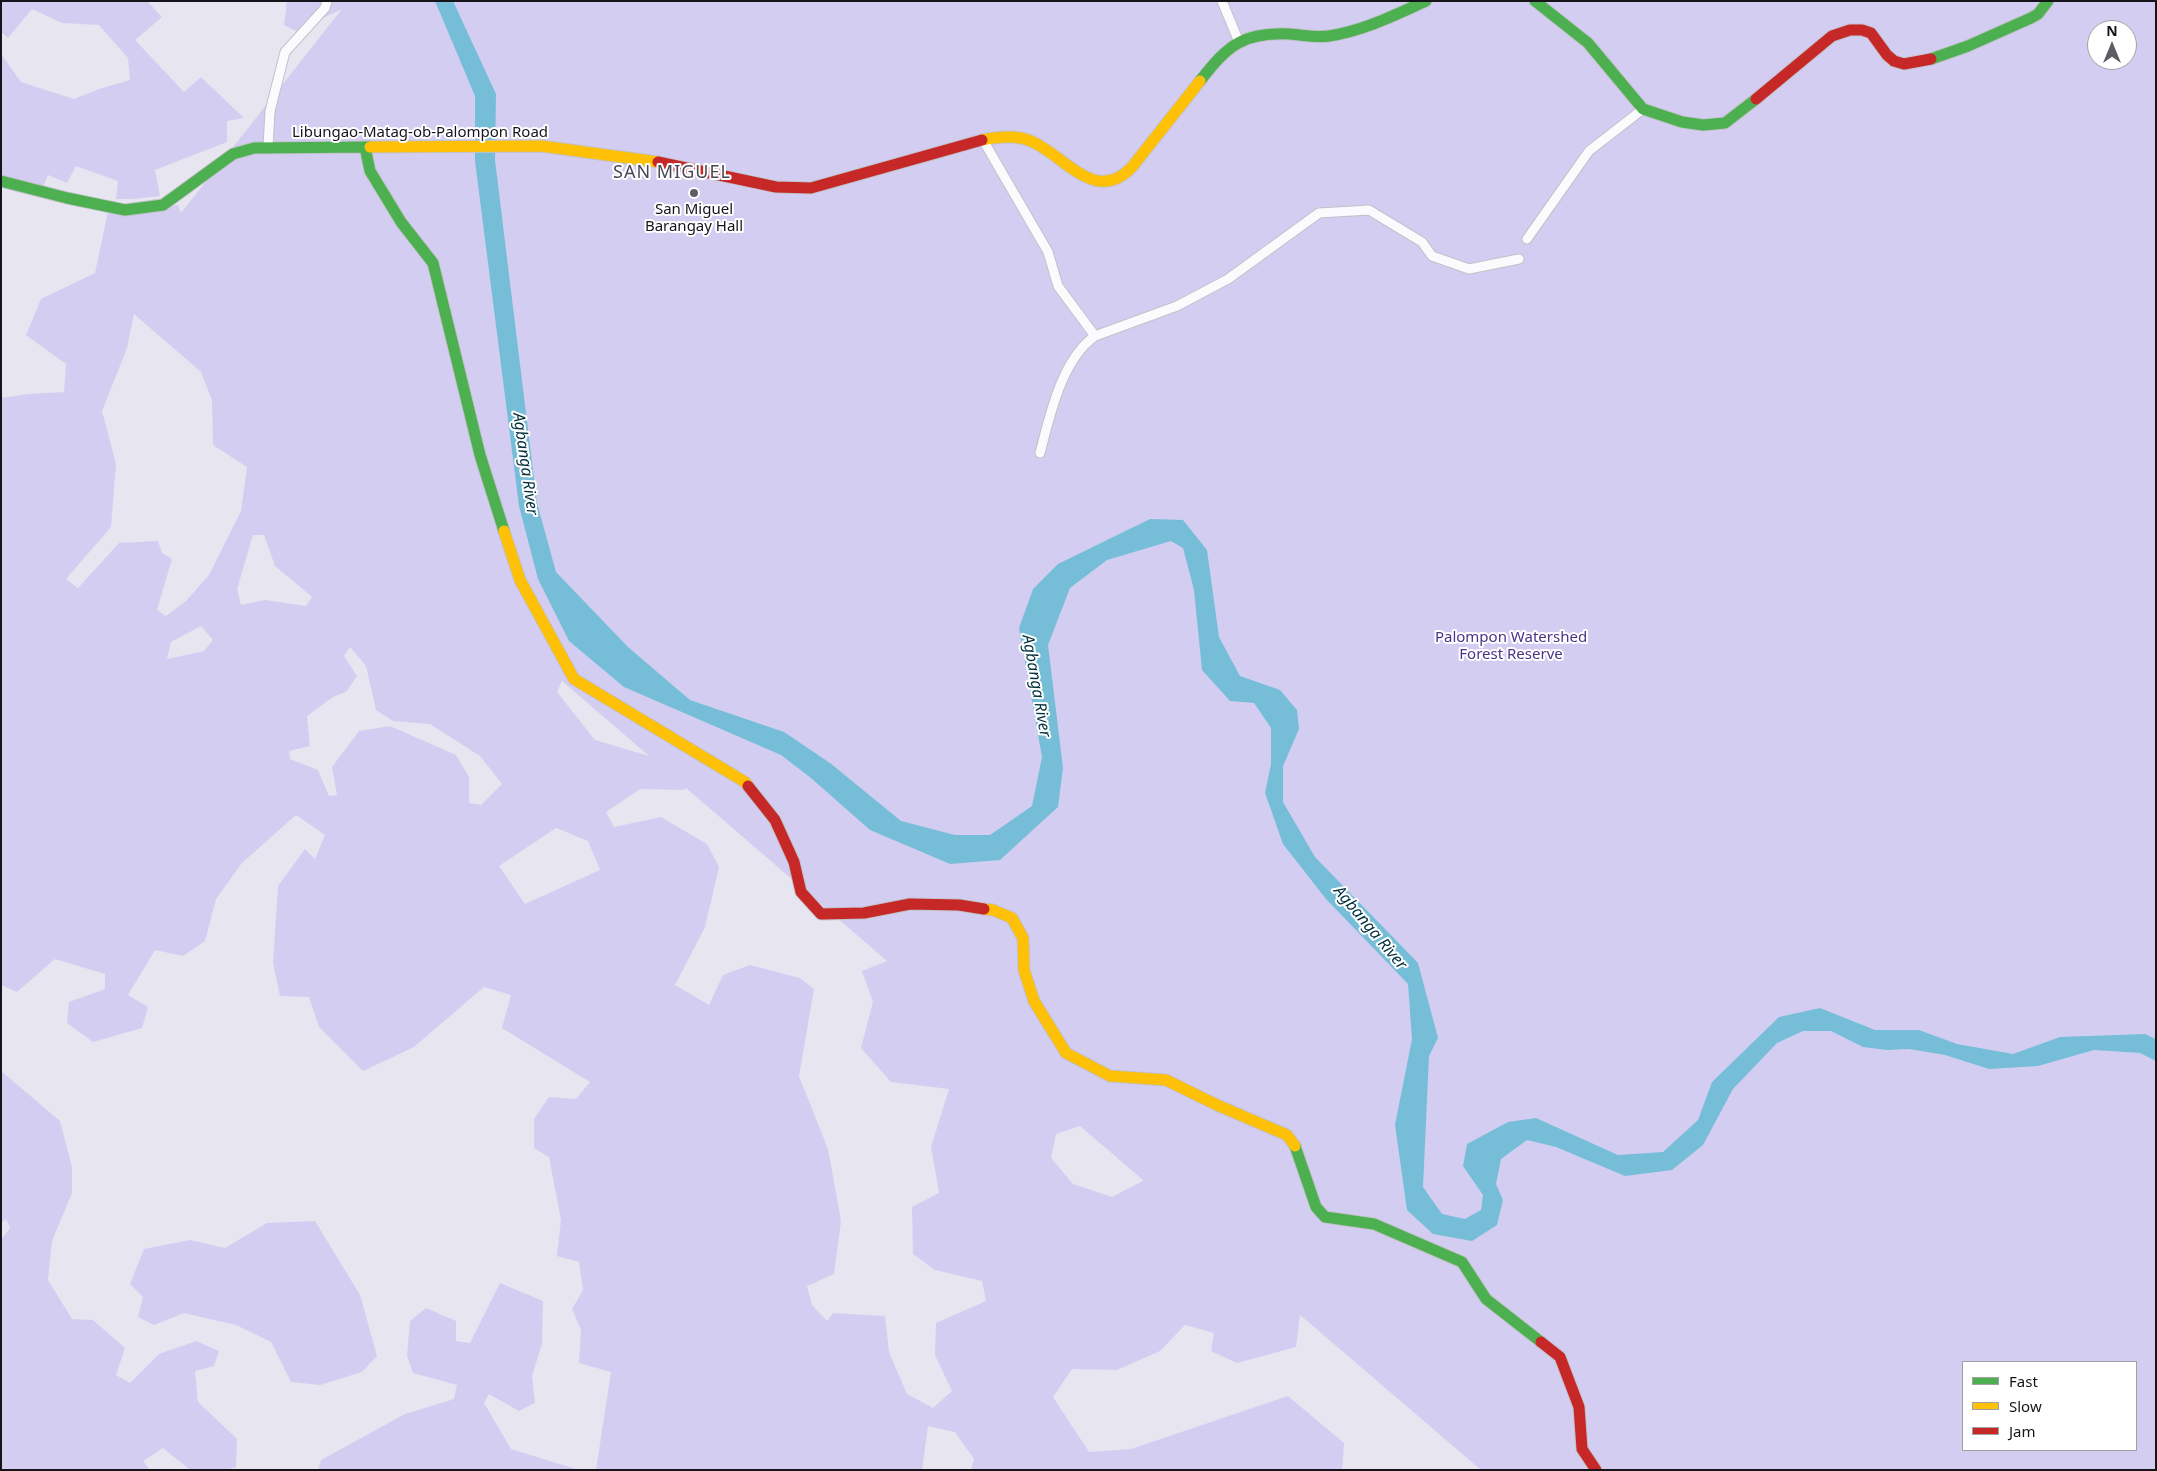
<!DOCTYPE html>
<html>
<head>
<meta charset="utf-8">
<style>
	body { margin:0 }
	#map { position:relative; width:2157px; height:1471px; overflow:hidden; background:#e6e5f0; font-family:"Noto Sans",sans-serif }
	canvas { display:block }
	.frame { position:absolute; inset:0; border:2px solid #15141a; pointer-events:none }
	.legend { position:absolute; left:1962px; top:1361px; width:175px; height:90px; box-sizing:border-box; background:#fff; border:1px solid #a1a1a3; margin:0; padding:6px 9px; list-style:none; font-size:15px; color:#15141a }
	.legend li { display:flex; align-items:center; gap:10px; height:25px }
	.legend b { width:25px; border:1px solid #a1a1a3 }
	.north { position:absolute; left:2087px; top:20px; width:50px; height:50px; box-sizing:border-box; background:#fff; border:1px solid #a1a1a3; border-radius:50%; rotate:0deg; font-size:14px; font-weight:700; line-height:20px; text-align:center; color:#15141a }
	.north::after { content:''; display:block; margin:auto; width:18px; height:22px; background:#5e5d65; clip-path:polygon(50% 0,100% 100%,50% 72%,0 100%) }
</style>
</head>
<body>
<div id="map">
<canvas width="2157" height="1471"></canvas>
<div class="frame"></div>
<ul class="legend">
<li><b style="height:6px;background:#4caf50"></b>Fast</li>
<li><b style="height:6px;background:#ffc107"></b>Slow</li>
<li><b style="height:6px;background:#c62828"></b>Jam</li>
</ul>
<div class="north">N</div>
</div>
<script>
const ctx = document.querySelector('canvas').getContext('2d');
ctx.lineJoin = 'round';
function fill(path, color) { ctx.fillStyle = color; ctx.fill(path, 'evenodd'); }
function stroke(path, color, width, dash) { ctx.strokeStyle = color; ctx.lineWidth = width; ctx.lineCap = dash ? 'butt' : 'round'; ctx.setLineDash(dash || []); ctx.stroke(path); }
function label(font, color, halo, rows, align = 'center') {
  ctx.font = font + ' "Noto Sans",sans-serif'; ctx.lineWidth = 4; ctx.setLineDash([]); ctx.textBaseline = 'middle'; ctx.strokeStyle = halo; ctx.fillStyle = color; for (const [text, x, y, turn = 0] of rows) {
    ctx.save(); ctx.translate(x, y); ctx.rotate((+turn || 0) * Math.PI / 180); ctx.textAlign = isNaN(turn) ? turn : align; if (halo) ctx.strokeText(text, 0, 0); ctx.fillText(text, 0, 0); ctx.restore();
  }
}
fill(new Path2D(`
	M 1,1 L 147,1 L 162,17 L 135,40 L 184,92 L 201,77 L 244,118 L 227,121 L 227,142 L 155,170 L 160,196 L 133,199 L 116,199 L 118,181 L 76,166 L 67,183 L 48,175 L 43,187 L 1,174 L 1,54 L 21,82 L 74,99 L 99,89 L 130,80 L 128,58 L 99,25 L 62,23 L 32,9 L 8,38 L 1,32 Z
	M 287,1 L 2156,1 L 2156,1470 L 1481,1470 L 1300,1315 L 1296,1347 L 1237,1363 L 1211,1351 L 1214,1333 L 1185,1325 L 1160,1351 L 1117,1370 L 1072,1369 L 1053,1397 L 1089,1452 L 1131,1449 L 1288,1396 L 1344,1443 L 1342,1470 L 971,1470 L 974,1459 L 955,1432 L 928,1426 L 922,1470 L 596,1470 L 611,1372 L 579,1363 L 581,1330 L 572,1309 L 583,1290 L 579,1262 L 557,1256 L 561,1220 L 549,1157 L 534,1148 L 534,1119 L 549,1097 L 576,1099 L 590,1082 L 502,1028 L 511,995 L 484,987 L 414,1047 L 363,1071 L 319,1027 L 309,997 L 280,996 L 273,963 L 278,886 L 305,849 L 315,859 L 325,835 L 296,815 L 242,863 L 216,899 L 205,941 L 183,956 L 155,950 L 128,995 L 148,1007 L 142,1028 L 93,1042 L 67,1023 L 69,1002 L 105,989 L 105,974 L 55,959 L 17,992 L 1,985 L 1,398 L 28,394 L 64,392 L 66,364 L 26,335 L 41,299 L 95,273 L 108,212 L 144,213 L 178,205 L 181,213 L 342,9 L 296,31 L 284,25 ZM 2097,30 L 2127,30 L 2127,60 L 2097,60 ZM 134,314 L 201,372 L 212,400 L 213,445 L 247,467 L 241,511 L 209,575 L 186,601 L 166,616 L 157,610 L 172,559 L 162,553 L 158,541 L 119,543 L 78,588 L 66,579 L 111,527 L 116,464 L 102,411 L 127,348 ZM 253,535 L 264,535 L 275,566 L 312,597 L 306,606 L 265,600 L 241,605 L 237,589 ZM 201,626 L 213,640 L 204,651 L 167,659 L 171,642 ZM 350,647 L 366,666 L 376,710 L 393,721 L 430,724 L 480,756 L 502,784 L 481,805 L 469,803 L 469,777 L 456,755 L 390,726 L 359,731 L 332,767 L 337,795 L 329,796 L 318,770 L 290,759 L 289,751 L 310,746 L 307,716 L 333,697 L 346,692 L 357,676 L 344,656 ZM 562,681 L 649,756 L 595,740 L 557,692 ZM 686,788 L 887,961 L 862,971 L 873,1002 L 861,1048 L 891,1082 L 949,1089 L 931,1147 L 939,1193 L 912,1207 L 913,1254 L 935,1270 L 982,1281 L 986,1301 L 936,1323 L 935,1355 L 952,1391 L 933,1408 L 907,1394 L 889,1352 L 885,1316 L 833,1313 L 827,1321 L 812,1305 L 807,1286 L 834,1274 L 841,1221 L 828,1149 L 799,1076 L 814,989 L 800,978 L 750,965 L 723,975 L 709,1005 L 675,985 L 705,927 L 719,867 L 707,844 L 661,817 L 614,827 L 606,812 L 640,789 L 684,790 ZM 556,828 L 588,841 L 600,870 L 525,904 L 499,866 ZM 1080,1126 L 1143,1180 L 1143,1181 L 1112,1197 L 1073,1184 L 1051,1158 L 1056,1134 ZM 1963,1362 L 2136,1362 L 2136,1450 L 1963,1450 Z
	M 1,1071 L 60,1121 L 72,1167 L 72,1193 L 52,1241 L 48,1280 L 72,1319 L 93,1320 L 125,1348 L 116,1375 L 130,1383 L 159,1354 L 196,1341 L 219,1351 L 214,1366 L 195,1371 L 198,1402 L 237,1439 L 236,1467 L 226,1470 L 190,1470 L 163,1448 L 143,1461 L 150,1470 L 1,1470 L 1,1240 L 10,1228 L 6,1219 L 1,1223 Z
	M 315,1221 L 360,1295 L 377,1356 L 362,1372 L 320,1385 L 291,1382 L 271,1342 L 236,1325 L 184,1313 L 154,1325 L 138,1317 L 143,1297 L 130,1284 L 144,1249 L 190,1240 L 225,1248 L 267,1223 Z
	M 500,1283 L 543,1301 L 542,1344 L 532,1376 L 535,1403 L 519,1411 L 489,1394 L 484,1403 L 511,1449 L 579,1470 L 318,1470 L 321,1460 L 405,1414 L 454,1399 L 457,1385 L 413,1373 L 407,1356 L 410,1321 L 426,1308 L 456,1321 L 456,1341 L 470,1343 Z`), '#d3cef1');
fill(new Path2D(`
	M 435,1 L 453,1 L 496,94 L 495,160 L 537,503 L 556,572 L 628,647 L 690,700 L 784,732 L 830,763 L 901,821 L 955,835 L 990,835 L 1032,806 L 1042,757 L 1019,628 L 1033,589 L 1058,564 L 1150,519 L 1183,520 L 1207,550 L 1219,637 L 1240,676 L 1280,690 L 1297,710 L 1299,729 L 1283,766 L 1283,802 L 1315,857 L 1418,963 L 1438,1038 L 1429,1056 L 1423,1187 L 1442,1214 L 1465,1219 L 1481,1210 L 1483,1195 L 1463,1166 L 1467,1144 L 1508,1122 L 1536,1118 L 1618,1155 L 1663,1152 L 1698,1120 L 1712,1082 L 1779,1017 L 1820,1008 L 1875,1030 L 1919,1030 L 1957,1044 L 2013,1054 L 2060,1037 L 2145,1034 L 2156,1039 L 2156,1061 L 2140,1053 L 2094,1050 L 2038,1066 L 1989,1069 L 1945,1055 L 1909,1049 L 1887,1050 L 1863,1047 L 1831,1031 L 1803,1031 L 1777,1043 L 1733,1089 L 1703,1145 L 1672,1170 L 1625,1176 L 1556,1147 L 1527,1140 L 1501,1159 L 1496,1184 L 1503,1200 L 1497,1225 L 1472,1241 L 1433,1234 L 1407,1210 L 1395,1125 L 1412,1039 L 1408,984 L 1326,899 L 1283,844 L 1265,793 L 1271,764 L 1271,728 L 1254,703 L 1230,701 L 1202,670 L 1194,590 L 1183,548 L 1171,541 L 1107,560 L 1070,588 L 1048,645 L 1063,768 L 1058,807 L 1000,860 L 950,864 L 870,830 L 811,778 L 781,755 L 624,687 L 569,641 L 538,579 L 519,506 L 475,161 L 475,96 Z`), '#76bed8');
const street = new Path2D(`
	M 1222,1 L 1239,42
	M 983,140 L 1048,252 L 1058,286 L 1095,336
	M 268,147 L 270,111 L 285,52 L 325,8 L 327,1
	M 1527,239 L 1589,151 L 1643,109
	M 1040,453 C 1050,415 1062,359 1095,336 L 1177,306 L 1228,279 L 1319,213 L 1369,210 L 1422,242 L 1432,256 L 1469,269 L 1519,259`);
const fast = new Path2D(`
	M 1535,1 L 1588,43 L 1643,109 L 1682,122 L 1703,125 L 1725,123 L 1756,99
	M 1931,59 L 1968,46 L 2031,18 L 2038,14 L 2048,1
	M 1200,81 C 1228,45 1243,32 1290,34 C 1303,35 1316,38 1329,36 C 1363,31 1395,15 1426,1
	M 365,147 L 370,171 L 401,222 L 433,263 L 480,455 L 504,531
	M 1,181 L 67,198 L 125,210 L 163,205 L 233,154 L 254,148 L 370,147
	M 1295,1146 L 1316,1207 L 1325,1217 L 1374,1224 L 1462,1262 L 1486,1299 L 1541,1342`);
const slow = new Path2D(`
	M 982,140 C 997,137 1014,135 1028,140 C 1063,152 1094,207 1132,167 L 1200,81
	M 370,147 L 541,146 L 658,162
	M 504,531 L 520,580 L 574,679 L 745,782 L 748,786
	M 984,909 L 993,910 L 1012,918 L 1023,938 L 1024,970 L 1034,1001 L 1066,1053 L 1110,1076 L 1166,1080 L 1217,1105 L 1287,1135 L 1295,1146`);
const jam = new Path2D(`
	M 1756,99 L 1832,36 L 1850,30 L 1862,30 L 1871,33 L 1887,55 L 1894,61 L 1904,64 L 1931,59
	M 658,162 L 776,187 L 811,188 L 982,140
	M 748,786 L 775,820 L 794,862 L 801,892 L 821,914 L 864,913 L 910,904 L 959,905 L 984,909
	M 1541,1342 L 1560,1357 L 1579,1407 L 1582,1449 L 1596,1470`);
stroke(street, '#c2c1c9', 11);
stroke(fast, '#c2c1c9', 13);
stroke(slow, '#c2c1c9', 13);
stroke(jam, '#c2c1c9', 13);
stroke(street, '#fbfbfd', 9);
stroke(fast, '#4caf50', 11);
stroke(slow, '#ffc107', 11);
stroke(jam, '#c62828', 11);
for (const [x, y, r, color] of [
	[694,193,5,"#5e5d65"]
]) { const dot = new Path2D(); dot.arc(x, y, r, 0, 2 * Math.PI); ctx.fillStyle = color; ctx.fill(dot); stroke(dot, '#fff', 2); }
label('15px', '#15141a', '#fff', [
	["Libungao-Matag-ob-Palompon Road",420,133]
]);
label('15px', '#15141a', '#fff', [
	["San Miguel",694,210],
	["Barangay Hall",694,227]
]);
label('15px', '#493488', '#fff', [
	["Palompon Watershed",1511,638],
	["Forest Reserve",1511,655]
]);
label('italic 16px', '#00303d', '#fff', [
	["Agbanga River",525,464,82],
	["Agbanga River",1036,686,80],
	["Agbanga River",1370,928,50]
]);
ctx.letterSpacing = '1px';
label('18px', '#494757', '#fff', [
	["SAN MIGUEL",672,173]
]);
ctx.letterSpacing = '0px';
</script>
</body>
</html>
